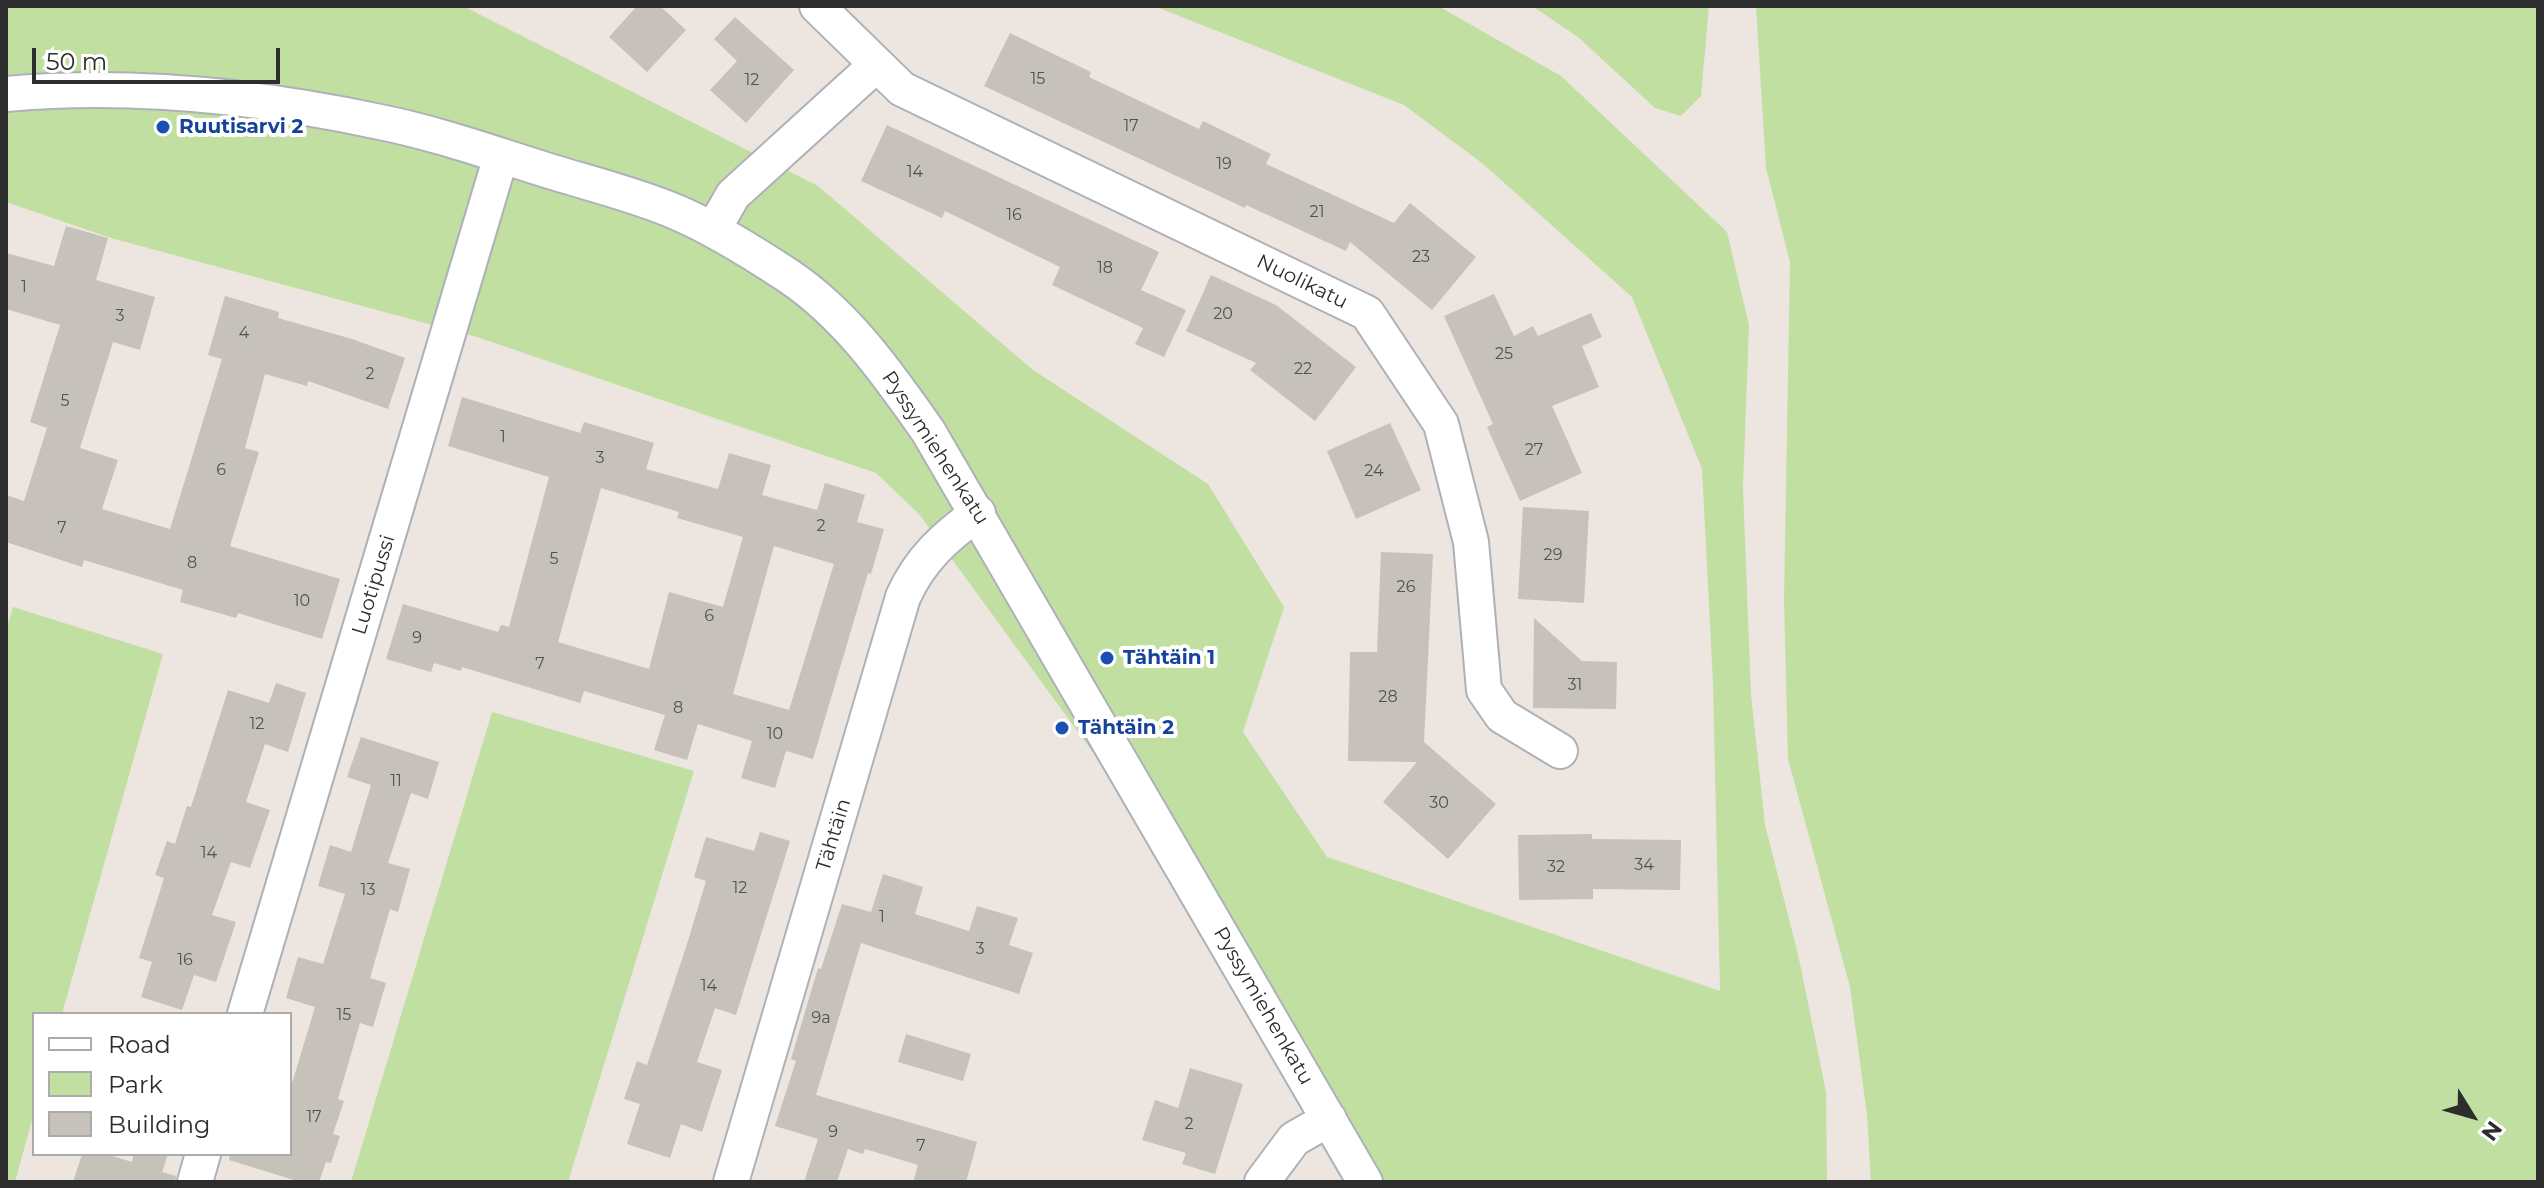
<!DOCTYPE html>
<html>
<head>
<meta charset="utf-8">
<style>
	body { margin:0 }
	#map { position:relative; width:2544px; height:1188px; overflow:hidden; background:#ede5e0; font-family:Montserrat,sans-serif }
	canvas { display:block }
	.frame { position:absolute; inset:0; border:8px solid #2d2d2d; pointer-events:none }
	.legend { position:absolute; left:32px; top:1012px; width:260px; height:144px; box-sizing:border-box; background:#fff; border:2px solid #ababab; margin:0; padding:10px 14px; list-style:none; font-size:24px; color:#2d2d2d }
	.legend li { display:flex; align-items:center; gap:16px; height:40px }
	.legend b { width:40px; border:2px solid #ababab }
	.north { position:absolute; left:2432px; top:1076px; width:80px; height:80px; -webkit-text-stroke:6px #fff; paint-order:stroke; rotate:127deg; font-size:22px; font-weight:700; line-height:32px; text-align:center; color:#2d2d2d }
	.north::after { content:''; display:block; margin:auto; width:28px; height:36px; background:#2d2d2d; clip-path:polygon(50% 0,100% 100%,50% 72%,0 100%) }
	.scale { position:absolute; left:32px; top:48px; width:248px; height:36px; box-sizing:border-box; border:4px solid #2d2d2d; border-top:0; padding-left:10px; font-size:24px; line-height:28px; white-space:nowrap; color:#2d2d2d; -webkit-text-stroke:6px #fff; paint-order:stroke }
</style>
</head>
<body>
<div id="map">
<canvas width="2544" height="1188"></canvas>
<div class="frame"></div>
<ul class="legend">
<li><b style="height:10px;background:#fff"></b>Road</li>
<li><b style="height:22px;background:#c1dfa1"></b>Park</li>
<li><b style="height:22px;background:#c6c1bb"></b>Building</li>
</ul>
<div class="north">N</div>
<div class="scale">50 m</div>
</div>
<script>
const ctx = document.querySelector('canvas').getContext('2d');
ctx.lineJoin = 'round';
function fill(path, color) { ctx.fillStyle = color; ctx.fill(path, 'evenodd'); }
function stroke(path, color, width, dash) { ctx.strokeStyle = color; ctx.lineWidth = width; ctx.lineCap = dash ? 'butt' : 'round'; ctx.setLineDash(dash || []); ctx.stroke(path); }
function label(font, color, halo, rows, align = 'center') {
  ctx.font = font + ' Montserrat,sans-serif'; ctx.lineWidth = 8; ctx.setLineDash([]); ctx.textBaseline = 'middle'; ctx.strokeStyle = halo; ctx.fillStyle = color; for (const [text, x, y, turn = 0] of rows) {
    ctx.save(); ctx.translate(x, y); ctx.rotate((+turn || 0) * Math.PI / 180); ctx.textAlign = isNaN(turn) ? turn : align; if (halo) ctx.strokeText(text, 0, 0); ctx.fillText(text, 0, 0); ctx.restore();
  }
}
fill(new Path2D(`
	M 6,6 L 463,6 L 818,186 L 1033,370 L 1208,484 L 1284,607 L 1243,732 L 1327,857 L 1720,991 L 1713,683 L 1702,469 L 1632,297 L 1482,163 L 1404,105 L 1154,6 L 1438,6 L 1561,76 L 1727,232 L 1749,325 L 1743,487 L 1751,695 L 1765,825 L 1798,954 L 1826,1092 L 1827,1182 L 1383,1182 L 1280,1009 L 919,514 L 876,473 L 477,337 L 111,238 L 6,202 Z
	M 1532,6 L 1709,6 L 1701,96 L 1681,116 L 1655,108 L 1578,37 Z
	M 1756,6 L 2538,6 L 2538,1182 L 1871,1182 L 1867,1115 L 1850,987 L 1788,759 L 1784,600 L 1790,262 L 1766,168 Z
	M 13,607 L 163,654 L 62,1014 L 34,1014 L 34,1113 L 15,1182 L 6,1182 L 6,630 Z
	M 492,712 L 694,771 L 568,1182 L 351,1182 Z`), '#c1dfa1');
fill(new Path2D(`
	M 637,6 L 660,6 L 686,30 L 647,72 L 609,37 Z
	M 735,17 L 794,70 L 746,123 L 710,90 L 737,61 L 714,39 Z
	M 1010,33 L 1091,72 L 1089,77 L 1199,129 L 1203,121 L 1271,154 L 1266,164 L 1394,223 L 1410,203 L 1476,257 L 1432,310 L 1350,242 L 1346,251 L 1246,205 L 1245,208 L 984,86 Z
	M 887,125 L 1159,252 L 1141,290 L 1186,310 L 1164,357 L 1135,344 L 1143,328 L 1052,285 L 1060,267 L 945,211 L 942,218 L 861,181 Z
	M 66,226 L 108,238 L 96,280 L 155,297 L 140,350 L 113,342 L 80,448 L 118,460 L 102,509 L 170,529 L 222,359 L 208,355 L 225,296 L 279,312 L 278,318 L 352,339 L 405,358 L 388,409 L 308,381 L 307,386 L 265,374 L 245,448 L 259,452 L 230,546 L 340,579 L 322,639 L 238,613 L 236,618 L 180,602 L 183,590 L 84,560 L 82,567 L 6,542 L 6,495 L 24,501 L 47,428 L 30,422 L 60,325 L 6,309 L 6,253 L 54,266 Z
	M 1211,275 L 1276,305 L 1356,367 L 1315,421 L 1250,370 L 1256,363 L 1186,331 Z
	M 1494,294 L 1514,336 L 1533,326 L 1538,336 L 1591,313 L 1602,337 L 1582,346 L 1599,387 L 1552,406 L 1582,473 L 1520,501 L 1487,427 L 1493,424 L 1444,316 Z
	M 462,397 L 580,433 L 584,422 L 654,443 L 646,469 L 718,489 L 729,453 L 771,465 L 762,495 L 817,510 L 825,483 L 865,495 L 857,522 L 884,529 L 871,574 L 868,573 L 813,759 L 786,751 L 775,788 L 741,778 L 752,741 L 698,724 L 687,760 L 654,750 L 665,715 L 584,691 L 580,703 L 462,667 L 461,671 L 434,663 L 431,672 L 386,659 L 403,604 L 498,632 L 501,625 L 509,627 L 549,477 L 448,446 ZM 601,488 L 679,512 L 677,518 L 743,537 L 723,607 L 669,592 L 649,669 L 558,642 ZM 774,546 L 834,564 L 789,710 L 733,694 Z
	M 1390,423 L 1421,490 L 1356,519 L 1327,451 Z
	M 1523,507 L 1589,511 L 1584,603 L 1518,599 Z
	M 1381,552 L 1433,554 L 1424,742 L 1496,804 L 1448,859 L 1383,802 L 1417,762 L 1348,761 L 1350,652 L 1377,652 Z
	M 1534,618 L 1582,661 L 1617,662 L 1616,709 L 1533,708 Z
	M 276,683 L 306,693 L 288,752 L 265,744 L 246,802 L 270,810 L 250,868 L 231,862 L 212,915 L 236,922 L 216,982 L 194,975 L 182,1010 L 141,997 L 152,962 L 139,958 L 164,878 L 155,875 L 167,841 L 175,844 L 187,806 L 191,807 L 228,690 L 269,703 Z
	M 361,737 L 439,762 L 428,799 L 411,793 L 388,863 L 410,869 L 398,912 L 390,909 L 370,978 L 386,983 L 373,1027 L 360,1023 L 338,1099 L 344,1101 L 333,1134 L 340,1136 L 331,1163 L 326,1162 L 319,1182 L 300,1182 L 229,1160 L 230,1154 L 290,1154 L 290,1090 L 315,1007 L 286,998 L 298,957 L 323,964 L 345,894 L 318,886 L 330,845 L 351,852 L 371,785 L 347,777 Z
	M 760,832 L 790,841 L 736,1015 L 715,1008 L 697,1062 L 722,1070 L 702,1132 L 681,1124 L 670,1158 L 627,1144 L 640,1104 L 624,1099 L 637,1061 L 647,1065 L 688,941 L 706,881 L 694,877 L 706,837 L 754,851 Z
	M 1592,834 L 1592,839 L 1681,840 L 1680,890 L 1593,889 L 1593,899 L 1519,900 L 1518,835 Z
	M 883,874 L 923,887 L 915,914 L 969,931 L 977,906 L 1018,918 L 1009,945 L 1033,953 L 1019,994 L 861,943 L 816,1095 L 977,1142 L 966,1182 L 913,1182 L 918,1165 L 865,1149 L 863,1154 L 848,1149 L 837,1182 L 804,1182 L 818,1139 L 775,1126 L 796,1061 L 791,1059 L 818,968 L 821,969 L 842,904 L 871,912 Z
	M 906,1034 L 971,1054 L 963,1081 L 898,1062 Z
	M 1190,1068 L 1243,1084 L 1215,1174 L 1182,1164 L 1186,1153 L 1142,1140 L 1155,1100 L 1178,1108 Z
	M 82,1154 L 106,1154 L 132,1162 L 134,1154 L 168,1154 L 162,1172 L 176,1176 L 175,1182 L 73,1182 Z`), '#c6c1bb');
const minor = new Path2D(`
	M 817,6 L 902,89 L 1367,313 L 1441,424 L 1471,542 L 1484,690 L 1502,716 L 1560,751
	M 6,94 C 131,83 257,96 380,122 C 435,133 489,152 543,169 C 587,183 634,194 676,212 C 714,228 752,252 787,275 C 846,314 888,374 928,431 L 1365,1182
	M 713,230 L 733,195 L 876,65
	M 245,1014 L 501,156
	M 195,1182 L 203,1154
	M 731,1182 L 903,597 C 920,559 945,537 978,513
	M 1262,1182 L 1294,1139 L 1329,1119`);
stroke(minor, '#adb1b8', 38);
stroke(minor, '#fff', 34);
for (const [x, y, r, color] of [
	[163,127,8,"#1a4fb4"],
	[1107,658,8,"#1a4fb4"],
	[1062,728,8,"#1a4fb4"]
]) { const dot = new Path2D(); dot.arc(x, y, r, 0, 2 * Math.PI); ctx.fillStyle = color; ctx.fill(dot); stroke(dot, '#fff', 3); }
label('16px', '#535250', null, [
	["15",1038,79],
	["12",752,80],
	["17",1131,126],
	["19",1224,164],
	["14",915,172],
	["21",1317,212],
	["16",1014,215],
	["23",1421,257],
	["18",1105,268],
	["1",24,287],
	["20",1223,314],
	["3",120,316],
	["4",244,333],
	["25",1504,354],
	["22",1303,369],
	["2",370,374],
	["5",65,401],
	["1",503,437],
	["27",1534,450],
	["3",600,458],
	["6",221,470],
	["24",1374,471],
	["2",821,526],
	["7",62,528],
	["29",1553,555],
	["5",554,559],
	["8",192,563],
	["26",1406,587],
	["10",302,601],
	["6",709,616],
	["9",417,638],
	["7",540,664],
	["31",1575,685],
	["28",1388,697],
	["8",678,708],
	["12",257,724],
	["10",775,734],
	["11",396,781],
	["30",1439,803],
	["14",209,853],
	["34",1644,865],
	["32",1556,867],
	["12",740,888],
	["13",368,890],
	["1",882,917],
	["3",980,949],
	["16",185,960],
	["14",709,986],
	["15",344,1015],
	["9a",821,1018],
	["17",314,1117],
	["2",1189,1124],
	["9",833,1132],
	["7",921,1146]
]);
label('bold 20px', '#164399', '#fff', [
	["Ruutisarvi 2",179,127],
	["Tähtäin 1",1123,658],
	["Tähtäin 2",1078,728]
], 'left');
label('20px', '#2d2d2d', '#fff', [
	["Nuolikatu",1302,282,26],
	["Pyssymiehenkatu",935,448,57],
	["Luotipussi",374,585,-73],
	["Tähtäin",834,835,-73],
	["Pyssymiehenkatu",1263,1006,60]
]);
</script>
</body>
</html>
